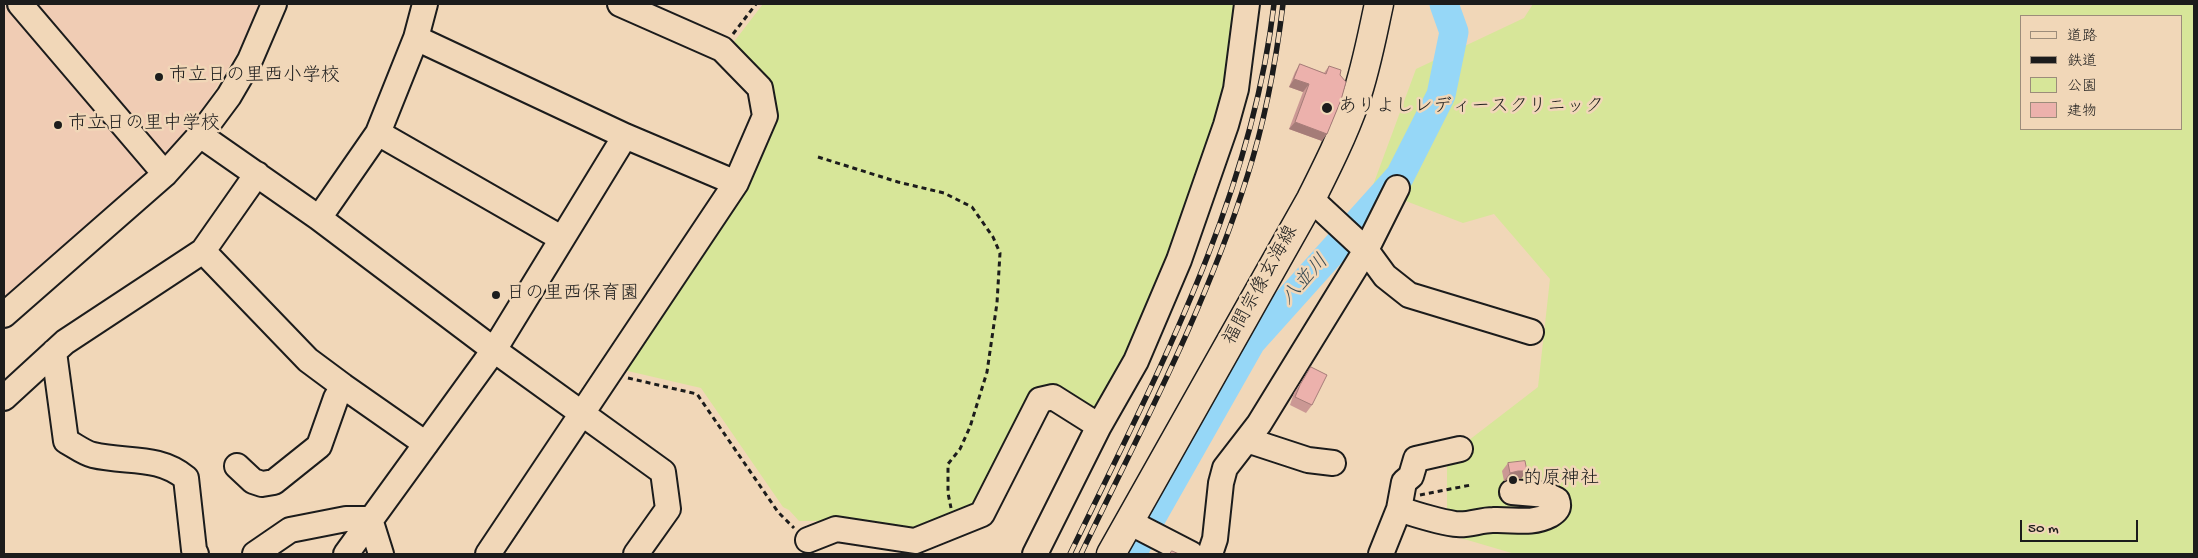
<!DOCTYPE html>
<html>
<head>
<meta charset="utf-8">
<style>
	body { margin:0 }
	#map { position:relative; width:2198px; height:558px; overflow:hidden; background:#f1d7b8; font-family:"Gochi Hand","Klee One",sans-serif }
	canvas { display:block }
	.frame { position:absolute; inset:0; border:5px solid #1c1c1c; pointer-events:none }
	.legend { position:absolute; left:2020px; top:15px; width:162px; height:115px; box-sizing:border-box; background:#f1d7b8; border:1px solid #9c8c7a; margin:0; padding:6px 9px; list-style:none; font-size:15px; color:#1c1c1c }
	.legend li { display:flex; align-items:center; gap:10px; height:25px }
	.legend b { width:25px; border:1px solid #9c8c7a }
	.scale { position:absolute; left:2020px; top:520px; width:118px; height:22px; box-sizing:border-box; border:2px solid #1c1c1c; border-top:0; padding-left:6px; font-size:15px; line-height:18px; white-space:nowrap; color:#1c1c1c; -webkit-text-stroke:4px #f1d7b8; paint-order:stroke }
</style>
</head>
<body>
<div id="map">
<canvas width="2198" height="558"></canvas>
<div class="frame"></div>
<ul class="legend">
<li><b style="height:6px;background:#f1d7b8"></b>道路</li>
<li><b style="height:6px;background:#1c1c1c"></b>鉄道</li>
<li><b style="height:14px;background:#d7e699"></b>公園</li>
<li><b style="height:14px;background:#ecb1ac"></b>建物</li>
</ul>
<div class="scale">50 m</div>
</div>
<script>
const ctx = document.querySelector('canvas').getContext('2d');
ctx.lineJoin = 'round';
function fill(path, color) { ctx.fillStyle = color; ctx.fill(path, 'evenodd'); }
function stroke(path, color, width, dash) { ctx.strokeStyle = color; ctx.lineWidth = width; ctx.lineCap = dash ? 'butt' : 'round'; ctx.setLineDash(dash || []); ctx.stroke(path); }
function label(font, color, halo, rows, align = 'center') {
  ctx.font = font + ' "Gochi Hand","Klee One",sans-serif'; ctx.lineWidth = 5; ctx.setLineDash([]); ctx.textBaseline = 'middle'; ctx.strokeStyle = halo; ctx.fillStyle = color; for (const [text, x, y, turn = 0] of rows) {
    ctx.save(); ctx.translate(x, y); ctx.rotate((+turn || 0) * Math.PI / 180); ctx.textAlign = isNaN(turn) ? turn : align; if (halo) ctx.strokeText(text, 0, 0); ctx.fillText(text, 0, 0); ctx.restore();
  }
}
fill(new Path2D(`
	M 4,4 L 150,169 L 4,297 Z
	M 30,4 L 261,4 L 236,55 L 209,99 L 189,127 L 164,155 Z`), '#f0ccb4');
fill(new Path2D(`
	M 763,4 L 1241,4 L 1226,95 L 1168,264 L 1097,413 L 1087,413 L 1040,387 L 977,511 L 904,537 L 818,521 L 799,521 L 789,510 L 783,507 L 701,388 L 619,369 L 770,119 L 734,49 L 733,43 Z
	M 1533,4 L 2194,4 L 2194,554 L 1515,554 L 1447,534 L 1447,457 L 1538,387 L 1550,279 L 1494,214 L 1463,223 L 1372,188 L 1416,69 L 1524,18 ZM 2022,16 L 2182,16 L 2182,129 L 2022,129 Z`), '#d7e699');
stroke(new Path2D(`
	M 1132,554 L 1150,520 L 1251,342 L 1400,176 L 1441,95 L 1454,32 L 1444,4`), '#96d7f7', 29);
const minor = new Path2D(`
	M 20,4 L 165,174
	M 416,38 L 625,136 L 736,183
	M 378,133 L 561,238
	M 200,135 L 319,218 L 494,350 L 663,472 L 668,509 L 636,554
	M 1311,199 L 1366,250 L 1385,276 L 1409,295 L 1531,332
	M 319,218 L 378,133 L 416,38 L 425,4
	M 203,251 L 308,360 L 343,386 L 426,444
	M 4,315 L 165,174 L 200,135 L 229,96 L 250,60 L 274,4
	M 54,352 L 66,441 C 74,445 84,453 93,455 C 127,463 158,455 186,478 L 194,550 L 196,554
	M 4,398 L 65,342 L 203,251 L 257,174
	M 1247,440 L 1308,460 L 1333,463
	M 237,466 L 253,481 L 262,484 L 274,482 L 319,446 L 336,398 L 343,386
	M 1399,509 C 1417,515 1436,521 1455,524 C 1468,526 1480,520 1493,520 C 1514,519 1531,525 1550,515 C 1557,511 1560,508 1557,500 L 1547,495 L 1512,492
	M 370,519 L 381,554
	M 1129,522 L 1191,554
	M 808,540 L 836,529 L 915,541 L 982,514 L 1040,400 L 1053,397 L 1099,426
	M 255,554 L 290,530 L 346,519 L 370,519
	M 346,554 L 494,350 L 625,136
	M 488,554 L 736,183 L 765,116 L 760,88 L 722,49 L 620,4
	M 1035,554 L 1099,426 L 1136,361 L 1179,260 L 1226,125 L 1236,89 L 1247,4
	M 1210,554 L 1215,539 L 1221,483 L 1225,468 L 1259,424 L 1366,250 L 1397,188
	M 1381,554 L 1399,509 L 1404,482 L 1411,476 L 1416,459 L 1460,449`);
const major = new Path2D(`
	M 1111,554 L 1311,199 C 1327,167 1343,135 1355,101 C 1366,69 1372,36 1379,4`);
stroke(minor, '#1c1c1c', 28);
stroke(major, '#1c1c1c', 31);
stroke(new Path2D(`
	M 733,34 L 756,4
	M 818,157 L 898,182 L 944,193 L 972,207 L 993,237 L 1000,253 L 997,303 L 987,372 L 970,427 L 960,449 L 948,464 L 948,493 L 951,508
	M 628,378 L 697,394 L 778,512 L 794,528
	M 1420,495 L 1471,485`), '#1c1c1c', 3, [5, 4]);
stroke(minor, '#f1d7b8', 24);
stroke(major, '#f1d7b8', 28);
const rail = new Path2D(`
	M 1070,554 C 1155,378 1251,201 1274,4
	M 1081,554 C 1140,431 1206,308 1247,177 C 1265,121 1276,62 1283,4`);
stroke(rail, '#1c1c1c', 5.5);
stroke(rail, '#f1d7b8', 4, [11]);
fill(new Path2D(`
	M 1300,64 L 1324,73 L 1329,66 L 1340,75 L 1322,141 L 1289,129 L 1303,92 L 1289,87 L 1295,72 Z
	M 1311,367 L 1312,405 L 1306,413 L 1290,405 L 1294,393 Z
	M 1508,463 L 1521,479 L 1513,478 L 1504,481 L 1502,471 Z`), '#cb9894');
fill(new Path2D(`
	M 1294,79 L 1309,84 L 1303,92 L 1289,87 Z
	M 1295,122 L 1327,134 L 1322,141 L 1289,129 Z
	M 1518,471 L 1527,471 L 1521,479 L 1513,478 L 1504,481 L 1510,473 Z`), '#a57c78');
const building = new Path2D(`
	M 1300,64 L 1326,74 L 1329,66 L 1341,70 L 1340,75 L 1346,82 L 1341,100 L 1327,134 L 1295,122 L 1309,84 L 1294,79 Z
	M 1311,367 L 1327,375 L 1312,405 L 1295,397 L 1300,385 Z
	M 1525,461 L 1527,471 L 1518,471 L 1510,473 L 1508,463 Z
	M 1172,551 L 1179,554 L 1170,554 Z`);
fill(building, '#ecb1ac');
stroke(building, '#a57c78', 1);
for (const [x, y, r, color] of [
	[159,77,5,"#1c1c1c"],
	[1327,108,6,"#1c1c1c"],
	[58,125,5,"#1c1c1c"],
	[496,295,5,"#1c1c1c"],
	[1513,480,5,"#1c1c1c"]
]) { const dot = new Path2D(); dot.arc(x, y, r, 0, 2 * Math.PI); ctx.fillStyle = color; ctx.fill(dot); stroke(dot, '#f1d7b8', 2); }
label('19px', '#1c1c1c', '#f1d7b8', [
	["市立日の里西小学校",169,77],
	["ありよしレディースクリニック",1338,108],
	["市立日の里中学校",68,125],
	["日の里西保育園",506,295],
	["的原神社",1523,480]
], 'left');
label('19px', '#1c1c1c', '#f1d7b8', [
	["福間宗像玄海線",1262,286,-61]
]);
label('italic 20px', '#3a4b53', '#f1d7b8', [
	["八並川",1306,281,-48]
]);
</script>
</body>
</html>
